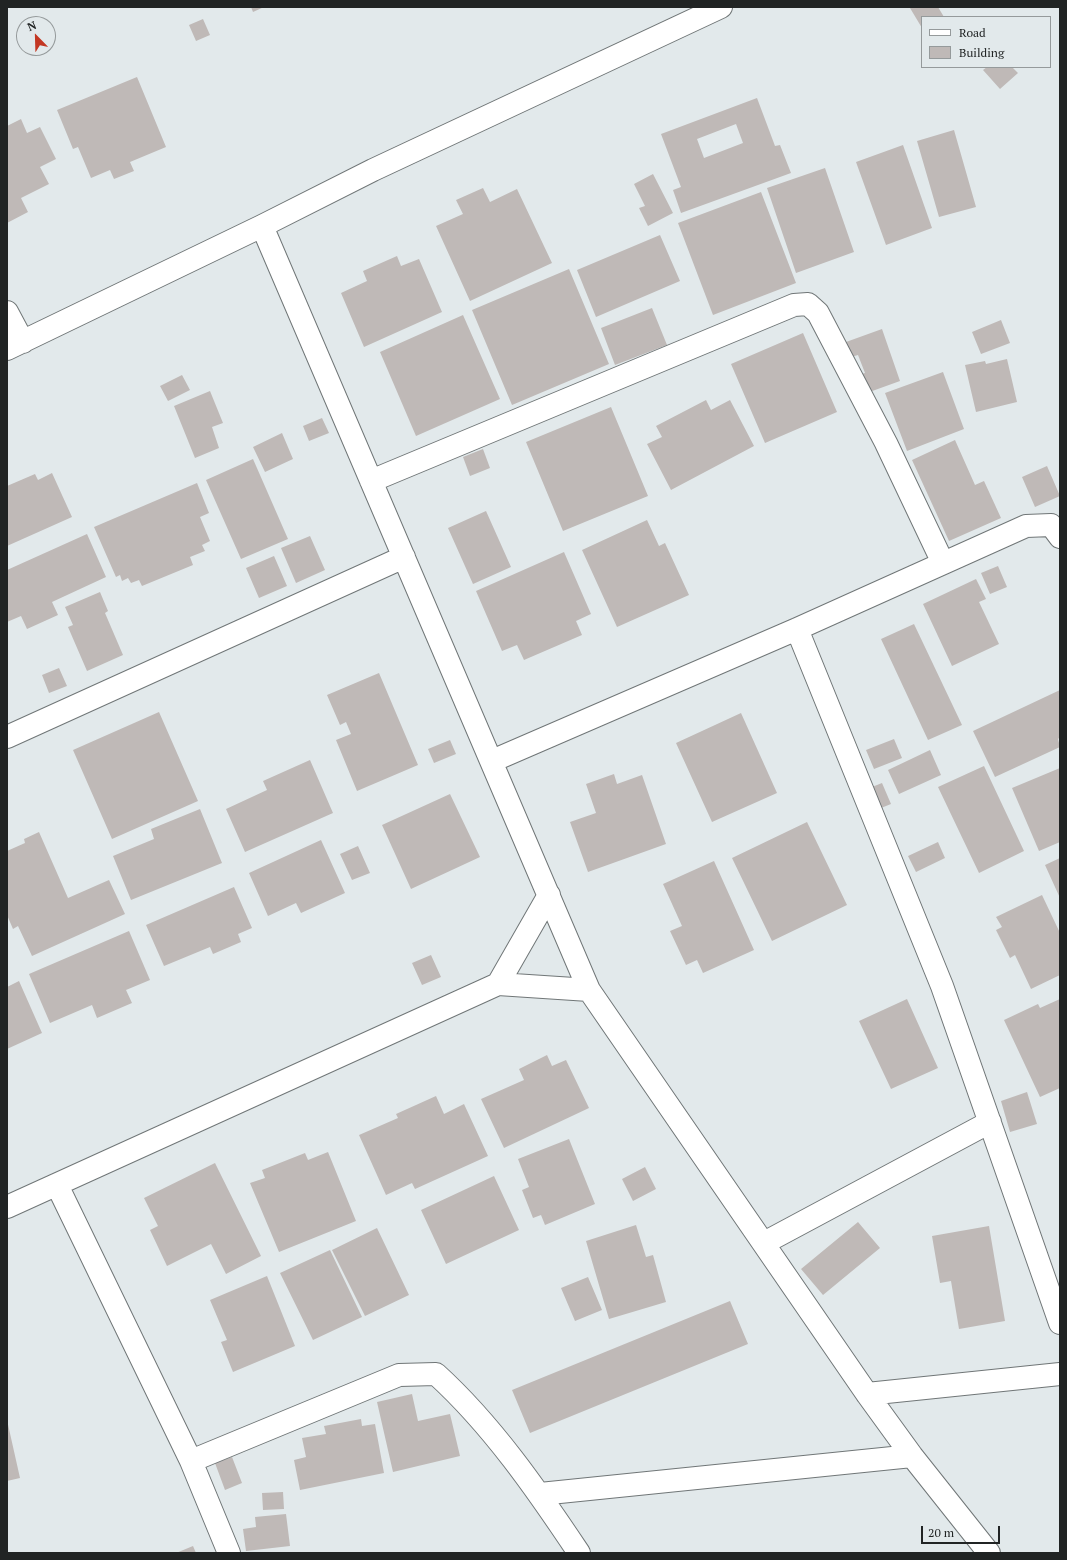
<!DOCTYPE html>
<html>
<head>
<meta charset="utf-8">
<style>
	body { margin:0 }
	#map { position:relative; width:1067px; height:1560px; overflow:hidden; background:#e2e9eb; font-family:"PT Serif",serif }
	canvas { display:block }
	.frame { position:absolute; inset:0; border:8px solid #212424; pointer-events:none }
	.legend { position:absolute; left:921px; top:16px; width:130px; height:52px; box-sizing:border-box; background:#e2e9eb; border:1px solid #959a9b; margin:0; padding:5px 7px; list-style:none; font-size:12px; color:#212424 }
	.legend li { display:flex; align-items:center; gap:8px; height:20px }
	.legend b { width:20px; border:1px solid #959a9b }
	.north { position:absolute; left:16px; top:16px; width:40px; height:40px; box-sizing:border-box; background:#e2e9eb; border:1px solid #959a9b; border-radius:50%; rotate:337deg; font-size:11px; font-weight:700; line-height:16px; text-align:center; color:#212424 }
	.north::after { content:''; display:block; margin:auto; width:14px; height:18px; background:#c33723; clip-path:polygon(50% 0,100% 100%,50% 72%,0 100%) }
	.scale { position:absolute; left:921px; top:1526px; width:79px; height:18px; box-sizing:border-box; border:2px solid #212424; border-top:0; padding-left:5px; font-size:12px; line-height:14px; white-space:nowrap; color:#212424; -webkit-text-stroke:3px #e2e9eb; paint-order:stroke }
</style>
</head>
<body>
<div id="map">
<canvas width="1067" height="1560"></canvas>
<div class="frame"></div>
<ul class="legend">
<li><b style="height:5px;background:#fff"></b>Road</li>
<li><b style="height:11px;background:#bfb9b7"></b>Building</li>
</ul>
<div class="north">N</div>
<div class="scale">20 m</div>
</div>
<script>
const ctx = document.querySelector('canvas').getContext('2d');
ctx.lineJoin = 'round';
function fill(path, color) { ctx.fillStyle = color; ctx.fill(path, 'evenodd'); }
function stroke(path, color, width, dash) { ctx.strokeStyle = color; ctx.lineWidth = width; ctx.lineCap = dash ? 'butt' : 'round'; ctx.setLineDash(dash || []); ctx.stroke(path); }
fill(new Path2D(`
	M 251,7 L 264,7 L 253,12 Z
	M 913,7 L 938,7 L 944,17 L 922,17 L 922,28 L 910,8 Z
	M 203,19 L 210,35 L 196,41 L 189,25 Z
	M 987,67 L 1012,67 L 1018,73 L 1000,89 L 983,70 Z
	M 137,77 L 166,147 L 130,162 L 134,171 L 114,179 L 110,170 L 91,178 L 78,147 L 73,149 L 57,110 Z
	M 757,98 L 775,146 L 780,145 L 791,173 L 681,213 L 673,190 L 681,187 L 661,134 ZM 736,124 L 743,143 L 704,158 L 697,139 Z
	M 21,119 L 27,133 L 40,127 L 56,159 L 40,167 L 49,184 L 21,198 L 28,212 L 7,223 L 7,126 Z
	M 954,130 L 976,207 L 939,217 L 917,141 Z
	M 903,145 L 932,228 L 886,245 L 856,162 Z
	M 825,168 L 854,252 L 796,273 L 767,188 Z
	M 653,174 L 673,213 L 648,226 L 639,208 L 645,206 L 634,184 Z
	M 483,188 L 490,202 L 517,189 L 552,263 L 470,301 L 436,226 L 463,214 L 456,200 Z
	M 761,192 L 796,283 L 713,315 L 678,223 Z
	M 660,235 L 680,281 L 596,317 L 577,270 Z
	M 397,256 L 401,266 L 419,259 L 442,312 L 364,347 L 341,293 L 367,281 L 363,271 Z
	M 569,269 L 609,364 L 512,405 L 472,310 Z
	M 652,308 L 667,345 L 615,365 L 601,328 Z
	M 463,315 L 500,399 L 416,436 L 380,352 Z
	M 1001,320 L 1010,343 L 981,354 L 972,332 Z
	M 882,329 L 900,381 L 864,394 L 858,375 L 865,373 L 858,355 L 851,357 L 846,342 Z
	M 803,333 L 837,412 L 765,443 L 731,364 Z
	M 1007,359 L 1017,402 L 976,412 L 965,365 L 985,361 L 986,364 Z
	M 943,372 L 964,429 L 907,451 L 885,393 Z
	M 182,375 L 190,390 L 168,401 L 160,386 Z
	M 210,391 L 223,423 L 212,427 L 219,448 L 195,458 L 174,406 Z
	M 706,400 L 711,410 L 730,400 L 754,446 L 671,490 L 647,444 L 662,437 L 656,426 Z
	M 611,407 L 648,496 L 563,531 L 526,442 Z
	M 322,418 L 329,433 L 309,441 L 303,426 Z
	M 282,433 L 293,459 L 265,472 L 253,447 Z
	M 955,440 L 975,485 L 984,481 L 1001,518 L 949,541 L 912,460 Z
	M 483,449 L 490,468 L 470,476 L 463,457 Z
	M 253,459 L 288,539 L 241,559 L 206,480 Z
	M 1047,466 L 1060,496 L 1035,507 L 1022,477 Z
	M 52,473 L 72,517 L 7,546 L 7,486 L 35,474 L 38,480 Z
	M 197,483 L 209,513 L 200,517 L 210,541 L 202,545 L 205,551 L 190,557 L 193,565 L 142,586 L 139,580 L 131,583 L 128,578 L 122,581 L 120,575 L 116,577 L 94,527 Z
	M 486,511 L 511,567 L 473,584 L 448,528 Z
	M 647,520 L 659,546 L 665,543 L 689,595 L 617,627 L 582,550 Z
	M 87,534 L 106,577 L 52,602 L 58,615 L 27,629 L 21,616 L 7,622 L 7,570 Z
	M 310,536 L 325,570 L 296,583 L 281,548 Z
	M 564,552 L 591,614 L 576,621 L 582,635 L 524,660 L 517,645 L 502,651 L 476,591 Z
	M 274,556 L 287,586 L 259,598 L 246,568 Z
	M 998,566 L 1007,587 L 990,594 L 981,573 Z
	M 976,579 L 986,599 L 979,602 L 999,644 L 952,666 L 923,604 Z
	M 100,592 L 108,611 L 105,613 L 123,655 L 87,671 L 68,627 L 73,625 L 65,607 Z
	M 914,624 L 962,725 L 928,740 L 881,639 Z
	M 59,668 L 67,686 L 49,693 L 42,675 Z
	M 379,673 L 418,765 L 357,791 L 336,740 L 351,734 L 346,722 L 340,725 L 327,695 Z
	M 1060,690 L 1060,737 L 1058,739 L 1060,747 L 995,777 L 973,731 Z
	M 159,712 L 198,801 L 112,839 L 73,750 Z
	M 741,713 L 777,793 L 712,822 L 676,743 Z
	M 894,739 L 902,758 L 874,769 L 866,750 Z
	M 450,740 L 456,754 L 434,763 L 428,749 Z
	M 930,750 L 941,775 L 899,794 L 888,770 Z
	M 310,760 L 333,813 L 245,852 L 226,809 L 267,790 L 263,781 Z
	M 984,766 L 1024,851 L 979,873 L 938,787 Z
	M 1060,768 L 1060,842 L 1039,851 L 1012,788 Z
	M 614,774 L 617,784 L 642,775 L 666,844 L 588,872 L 570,822 L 596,813 L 586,784 Z
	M 882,783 L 891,804 L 876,810 L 867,789 Z
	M 450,794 L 480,857 L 411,889 L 382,825 Z
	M 200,809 L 222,863 L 131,900 L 113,856 L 154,839 L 151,829 Z
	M 807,822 L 847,905 L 772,941 L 732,858 Z
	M 39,832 L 68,898 L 109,880 L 125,914 L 32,956 L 18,926 L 13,929 L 7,915 L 7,851 L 25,843 L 24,839 Z
	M 321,840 L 345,893 L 301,913 L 296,903 L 268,916 L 249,873 Z
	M 938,842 L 945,858 L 916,872 L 908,856 Z
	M 358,846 L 370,873 L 352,880 L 340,854 Z
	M 1060,858 L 1060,898 L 1045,865 Z
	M 714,861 L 754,950 L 703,973 L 697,960 L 686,965 L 670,931 L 682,926 L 663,884 Z
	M 234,887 L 252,928 L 238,934 L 241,942 L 213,954 L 210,947 L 164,966 L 146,925 Z
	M 1042,895 L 1060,933 L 1060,975 L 1031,989 L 1015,955 L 1010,958 L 996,930 L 1002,927 L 996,917 Z
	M 129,931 L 150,980 L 126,990 L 132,1003 L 97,1018 L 92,1005 L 50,1023 L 29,974 Z
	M 431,955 L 441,977 L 422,985 L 412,963 Z
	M 19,981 L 42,1033 L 7,1049 L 7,987 Z
	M 907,999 L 938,1068 L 891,1089 L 859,1021 Z
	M 1060,999 L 1060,1088 L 1040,1097 L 1004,1020 L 1038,1004 L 1040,1008 Z
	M 547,1055 L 552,1066 L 566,1060 L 589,1108 L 504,1148 L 481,1099 L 524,1080 L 519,1069 Z
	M 1027,1092 L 1037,1124 L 1010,1132 L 1001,1101 Z
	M 436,1096 L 444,1114 L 464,1104 L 488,1156 L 415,1189 L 412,1183 L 386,1195 L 359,1135 L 398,1118 L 396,1114 Z
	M 569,1139 L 595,1204 L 545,1225 L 541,1215 L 533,1218 L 522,1190 L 529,1187 L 518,1159 Z
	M 328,1152 L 356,1221 L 279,1252 L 250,1183 L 265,1178 L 262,1170 L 305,1153 L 308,1160 Z
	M 215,1163 L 261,1256 L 226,1274 L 211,1244 L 167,1266 L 150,1230 L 158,1226 L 144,1198 Z
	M 645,1167 L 656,1189 L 633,1201 L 622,1179 Z
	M 494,1176 L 519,1230 L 446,1264 L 421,1210 Z
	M 858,1222 L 880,1248 L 823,1295 L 801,1269 Z
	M 636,1225 L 646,1257 L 653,1255 L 666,1302 L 609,1319 L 586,1241 Z
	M 989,1226 L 1005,1321 L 959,1329 L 951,1281 L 940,1283 L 932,1236 Z
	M 377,1228 L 409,1295 L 365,1316 L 332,1250 Z
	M 330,1250 L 362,1317 L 313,1340 L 280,1273 Z
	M 267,1276 L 295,1346 L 233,1372 L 221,1342 L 227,1340 L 210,1300 Z
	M 588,1277 L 602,1310 L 575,1321 L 561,1288 Z
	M 730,1301 L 748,1344 L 530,1433 L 512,1390 Z
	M 412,1394 L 418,1421 L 450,1414 L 460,1456 L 393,1472 L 377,1402 Z
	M 361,1419 L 362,1426 L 375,1424 L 384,1473 L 300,1490 L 294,1460 L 306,1457 L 302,1438 L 326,1434 L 324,1426 Z
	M 7,1420 L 20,1478 L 7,1481 Z
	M 232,1457 L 242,1483 L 225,1490 L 215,1463 Z
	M 283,1492 L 284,1509 L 263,1510 L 262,1493 Z
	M 286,1514 L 290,1546 L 246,1551 L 243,1529 L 256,1527 L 255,1517 Z
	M 193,1546 L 196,1553 L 176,1553 Z`), '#bfb9b7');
const minor = new Path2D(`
	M 262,226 L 589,990 L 867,1394 L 912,1456 L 989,1553
	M 7,312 L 23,342
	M 7,349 L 262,226 L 373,170 L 721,7
	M 371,481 L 794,305 L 808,304 L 818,313 L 886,443 L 943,563
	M 797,629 L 942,986 L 1060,1323
	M 7,737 L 404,557
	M 492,761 L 797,629 L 1026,526 L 1051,525 L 1060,537
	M 498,984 L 549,895
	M 57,1185 L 191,1461 L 229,1553
	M 7,1207 L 498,984 L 589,990
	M 764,1243 L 990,1122
	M 867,1394 L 1060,1374
	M 191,1461 L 399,1375 L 436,1374 C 492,1425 537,1490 579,1553
	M 540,1494 L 912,1456`);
stroke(minor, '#707677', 24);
stroke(minor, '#fff', 22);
</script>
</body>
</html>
